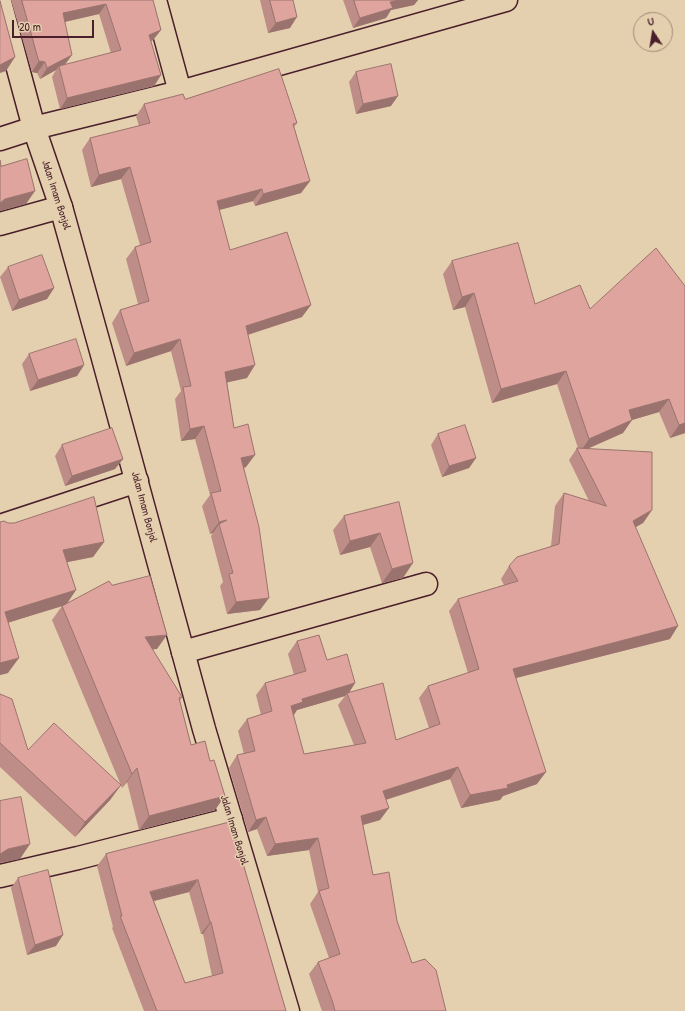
<!DOCTYPE html>
<html>
<head>
<meta charset="utf-8">
<style>
	body { margin:0 }
	#map { position:relative; width:685px; height:1011px; overflow:hidden; background:#e4d0ae; font-family:"Patrick Hand",sans-serif }
	canvas { display:block }
	.north { position:absolute; left:633px; top:12px; width:40px; height:40px; box-sizing:border-box; background:#e4d0ae; border:1px solid #a6897a; border-radius:50%; rotate:348deg; font-size:11px; font-weight:700; line-height:16px; text-align:center; color:#4a1f2b }
	.north::after { content:''; display:block; margin:auto; width:14px; height:18px; background:#4a1f2b; clip-path:polygon(50% 0,100% 100%,50% 72%,0 100%) }
	.scale { position:absolute; left:12px; top:20px; width:82px; height:18px; box-sizing:border-box; border:2px solid #4a1f2b; border-top:0; padding-left:5px; font-size:12px; line-height:14px; white-space:nowrap; color:#4a1f2b; -webkit-text-stroke:3px #e4d0ae; paint-order:stroke }
</style>
</head>
<body>
<div id="map">
<canvas width="685" height="1011"></canvas>
<div class="north">U</div>
<div class="scale">20 m</div>
</div>
<script>
const ctx = document.querySelector('canvas').getContext('2d');
ctx.lineJoin = 'round';
function stroke(path, color, width, dash) { ctx.strokeStyle = color; ctx.lineWidth = width; ctx.lineCap = dash ? 'butt' : 'round'; ctx.setLineDash(dash || []); ctx.stroke(path); }
function fill(path, color) { ctx.fillStyle = color; ctx.fill(path, 'evenodd'); }
function label(font, color, halo, rows, align = 'center') {
  ctx.font = font + ' "Patrick Hand",sans-serif'; ctx.lineWidth = 3; ctx.setLineDash([]); ctx.textBaseline = 'middle'; ctx.strokeStyle = halo; ctx.fillStyle = color; for (const [text, x, y, turn = 0] of rows) {
    ctx.save(); ctx.translate(x, y); ctx.rotate((+turn || 0) * Math.PI / 180); ctx.textAlign = isNaN(turn) ? turn : align; if (halo) ctx.strokeText(text, 0, 0); ctx.fillText(text, 0, 0); ctx.restore();
  }
}
const street = new Path2D(`
	M 155,0 L 180,92
	M 0,139 L 34,128 L 180,92 L 506,0
	M 0,224 L 61,207
	M 0,526 L 137,481
	M 183,652 L 426,584
	M 0,876 L 78,858 L 231,819`);
const secondary = new Path2D(`
	M 0,2 L 34,128 L 61,207 L 101,351 L 204,729 L 288,1011`);
stroke(street, '#4a1f2b', 25);
stroke(secondary, '#4a1f2b', 25);
stroke(street, '#e4d0ae', 22);
stroke(secondary, '#e4d0ae', 22);
fill(new Path2D(`
	M 11,0 L 153,0 L 161,30 L 153,40 L 151,41 L 161,75 L 154,86 L 60,109 L 52,77 L 56,70 L 40,79 L 37,73 L 32,72 ZM 99,14 L 111,53 L 65,65 L 65,22 Z
	M 260,0 L 293,0 L 290,28 L 268,33 Z
	M 343,0 L 418,0 L 414,5 L 391,10 L 386,18 L 353,28 Z
	M 356,72 L 391,106 L 356,114 L 349,82 Z
	M 185,99 L 297,123 L 294,127 L 310,181 L 301,193 L 255,206 L 253,201 L 219,210 L 230,250 L 302,317 L 248,335 L 247,378 L 227,382 L 234,428 L 246,467 L 244,468 L 260,610 L 227,614 L 220,586 L 223,582 L 211,536 L 213,533 L 210,534 L 202,506 L 210,495 L 195,439 L 181,441 L 175,399 L 181,391 L 171,351 L 126,366 L 112,323 L 120,310 L 138,304 L 126,259 L 135,247 L 140,245 L 121,179 L 91,187 L 82,150 L 90,138 L 139,126 L 136,116 L 144,104 Z
	M 452,261 L 535,304 L 590,309 L 685,286 L 685,433 L 670,438 L 659,412 L 632,420 L 623,433 L 587,449 L 652,510 L 643,523 L 635,527 L 670,639 L 516,678 L 537,784 L 503,796 L 500,800 L 461,808 L 450,779 L 386,800 L 380,820 L 363,825 L 373,875 L 397,921 L 412,963 L 446,1011 L 322,1011 L 309,974 L 318,962 L 329,958 L 310,904 L 318,892 L 309,850 L 267,856 L 257,829 L 248,832 L 229,768 L 237,755 L 244,754 L 238,731 L 247,719 L 261,715 L 256,695 L 265,683 L 294,675 L 288,654 L 297,641 L 327,660 L 355,683 L 349,693 L 396,740 L 429,728 L 419,698 L 428,686 L 468,673 L 449,611 L 458,599 L 504,585 L 501,579 L 509,566 L 551,546 L 555,506 L 564,493 L 589,501 L 569,460 L 577,448 L 578,448 L 557,384 L 492,403 L 465,307 L 453,310 L 443,274 ZM 345,696 L 338,705 L 354,745 L 304,754 L 293,715 L 297,710 Z
	M 8,267 L 54,288 L 47,299 L 12,311 L 0,277 Z
	M 29,354 L 84,365 L 77,376 L 30,391 L 22,364 Z
	M 438,434 L 476,458 L 469,468 L 442,477 L 431,445 Z
	M 62,445 L 123,459 L 115,469 L 65,486 L 55,456 Z
	M 399,502 L 403,578 L 382,583 L 370,547 L 340,555 L 333,530 L 344,516 Z
	M 8,523 L 104,542 L 93,557 L 67,562 L 76,590 L 66,604 L 157,649 L 152,649 L 182,697 L 180,701 L 191,745 L 215,810 L 139,830 L 127,782 L 122,788 L 52,620 L 62,606 L 63,605 L 8,623 L 8,673 L 0,675 Z
	M 0,694 L 28,750 L 121,785 L 110,800 L 75,837 L 0,767 Z
	M 231,822 L 286,1011 L 144,1011 L 112,928 L 113,927 L 97,866 L 106,854 ZM 189,892 L 201,934 L 203,934 L 212,976 L 185,983 L 154,901 Z
	M 18,878 L 56,946 L 27,955 L 11,888 Z`), '#bf8d87');
fill(new Path2D(`
	M 399,0 L 418,0 L 414,5 L 391,10 L 386,18 L 353,28 L 360,18 L 390,2 Z
	M 106,4 L 99,14 L 55,24 L 63,13 Z
	M 297,17 L 290,28 L 268,33 L 276,23 Z
	M 161,30 L 153,40 L 142,45 L 149,35 Z
	M 72,55 L 64,66 L 59,66 L 56,70 L 40,79 L 47,68 Z
	M 15,57 L 6,71 L 0,73 L 0,65 Z
	M 39,61 L 45,62 L 37,73 L 32,72 Z
	M 161,75 L 154,86 L 60,109 L 67,98 Z
	M 398,96 L 391,106 L 356,114 L 363,104 Z
	M 130,167 L 121,179 L 91,187 L 99,175 Z
	M 310,181 L 301,193 L 255,206 L 263,194 Z
	M 262,189 L 253,201 L 208,213 L 217,201 Z
	M 35,191 L 26,204 L 0,211 L 0,203 L 5,199 Z
	M 54,288 L 47,299 L 12,311 L 19,300 Z
	M 474,293 L 465,307 L 453,310 L 462,297 Z
	M 311,305 L 302,317 L 237,338 L 246,326 Z
	M 180,339 L 171,351 L 126,366 L 134,353 Z
	M 84,365 L 77,376 L 30,391 L 38,380 Z
	M 255,365 L 247,378 L 216,385 L 225,372 Z
	M 566,371 L 557,384 L 492,403 L 501,389 Z
	M 669,399 L 659,412 L 632,420 L 623,433 L 580,452 L 589,439 L 629,410 Z
	M 685,423 L 685,433 L 670,438 L 679,425 Z
	M 204,426 L 195,439 L 181,441 L 190,429 Z
	M 255,455 L 246,467 L 233,471 L 241,458 Z
	M 476,458 L 469,468 L 442,477 L 449,466 Z
	M 123,459 L 115,469 L 65,486 L 72,476 Z
	M 652,510 L 643,523 L 624,534 L 633,521 Z
	M 227,520 L 219,524 L 213,533 L 210,534 L 219,522 Z
	M 380,533 L 370,547 L 340,555 L 350,541 Z
	M 104,542 L 93,557 L 53,565 L 63,550 Z
	M 413,563 L 403,578 L 382,583 L 392,569 Z
	M 76,590 L 66,605 L 0,625 L 5,612 Z
	M 269,598 L 260,610 L 227,614 L 236,602 Z
	M 678,626 L 670,639 L 504,681 L 513,669 Z
	M 167,635 L 157,649 L 135,651 L 145,637 Z
	M 19,658 L 8,673 L 0,675 L 0,663 Z
	M 355,683 L 348,694 L 347,693 L 345,696 L 297,710 L 294,715 L 282,719 L 291,706 L 302,699 Z
	M 458,767 L 450,779 L 375,803 L 383,791 Z
	M 137,768 L 127,782 L 122,788 L 132,774 Z
	M 546,772 L 537,784 L 503,796 L 500,800 L 461,808 L 470,795 L 507,785 Z
	M 121,785 L 110,800 L 75,837 L 85,822 Z
	M 225,796 L 215,810 L 139,830 L 149,816 Z
	M 389,808 L 380,820 L 352,828 L 361,816 Z
	M 266,817 L 257,829 L 248,832 L 256,820 Z
	M 318,838 L 309,850 L 267,856 L 275,844 Z
	M 30,844 L 20,859 L 0,863 L 0,854 L 8,849 Z
	M 198,880 L 189,892 L 142,904 L 150,892 Z
	M 210,922 L 211,922 L 203,934 L 201,934 Z
	M 63,935 L 56,946 L 27,955 L 35,945 Z`), '#9b736e');
const building = new Path2D(`
	M 22,0 L 153,0 L 161,30 L 149,35 L 161,75 L 67,98 L 59,66 L 121,50 L 106,4 L 63,13 L 72,55 L 47,68 L 45,62 L 39,61 Z
	M 270,0 L 293,0 L 297,17 L 276,23 Z
	M 354,0 L 399,0 L 390,2 L 393,8 L 360,18 Z
	M 0,1 L 15,57 L 0,65 Z
	M 391,64 L 398,96 L 363,104 L 356,72 Z
	M 279,69 L 297,123 L 293,124 L 310,181 L 263,194 L 262,189 L 217,201 L 230,250 L 287,232 L 311,305 L 246,326 L 255,365 L 225,372 L 234,428 L 248,424 L 255,455 L 241,458 L 259,527 L 269,598 L 236,602 L 229,574 L 233,573 L 219,524 L 227,520 L 219,522 L 211,493 L 221,491 L 204,426 L 190,429 L 183,387 L 191,386 L 180,339 L 134,353 L 120,310 L 149,301 L 135,247 L 151,242 L 130,167 L 99,175 L 90,138 L 150,123 L 144,104 L 183,94 L 185,99 Z
	M 27,159 L 35,191 L 5,199 L 0,203 L 0,160 L 1,166 Z
	M 518,243 L 535,304 L 580,285 L 590,309 L 656,248 L 685,286 L 685,423 L 679,425 L 669,399 L 629,410 L 632,420 L 589,439 L 566,371 L 501,389 L 474,293 L 462,297 L 452,261 Z
	M 42,255 L 54,288 L 19,300 L 8,267 Z
	M 76,339 L 84,365 L 38,380 L 29,354 Z
	M 465,425 L 476,458 L 449,466 L 438,434 Z
	M 112,428 L 123,459 L 72,476 L 62,445 Z
	M 577,448 L 652,452 L 652,510 L 633,521 L 678,626 L 513,669 L 546,772 L 507,785 L 508,788 L 470,795 L 458,767 L 383,791 L 389,808 L 361,816 L 373,875 L 389,872 L 397,921 L 412,963 L 425,959 L 436,970 L 446,1011 L 335,1011 L 333,1003 L 318,962 L 340,954 L 319,891 L 329,888 L 318,838 L 275,844 L 266,817 L 256,820 L 237,755 L 255,751 L 247,719 L 272,711 L 265,683 L 306,671 L 297,641 L 319,635 L 327,660 L 347,654 L 355,683 L 302,699 L 303,702 L 291,706 L 304,754 L 366,743 L 347,693 L 383,683 L 396,740 L 440,724 L 428,686 L 479,669 L 458,599 L 518,581 L 509,566 L 517,557 L 559,544 L 564,493 L 606,506 Z
	M 94,497 L 104,542 L 63,550 L 76,590 L 5,612 L 19,658 L 0,663 L 0,522 L 4,521 L 8,523 L 14,523 Z
	M 399,502 L 413,563 L 392,569 L 380,533 L 350,541 L 344,516 Z
	M 150,576 L 167,635 L 145,637 L 182,697 L 179,698 L 191,745 L 205,741 L 210,761 L 214,760 L 225,796 L 149,816 L 137,768 L 132,774 L 62,606 L 109,581 L 112,585 Z
	M 0,694 L 12,699 L 28,750 L 54,723 L 121,785 L 85,822 L 0,743 Z
	M 21,797 L 30,844 L 8,849 L 0,854 L 0,801 Z
	M 231,822 L 286,1011 L 157,1011 L 120,916 L 122,916 L 106,854 ZM 198,880 L 210,922 L 211,922 L 223,973 L 185,983 L 150,892 Z
	M 48,870 L 63,935 L 35,945 L 18,878 Z`);
fill(building, '#dea49d');
stroke(building, '#9b736e', 1);
label('11px', '#4a1f2b', '#e4d0ae', [
	["Jalan Imam Bonjol",56,195,72],
	["Jalan Imam Bonjol",144,507,75],
	["Jalan Imam Bonjol",234,830,73]
]);
</script>
</body>
</html>
